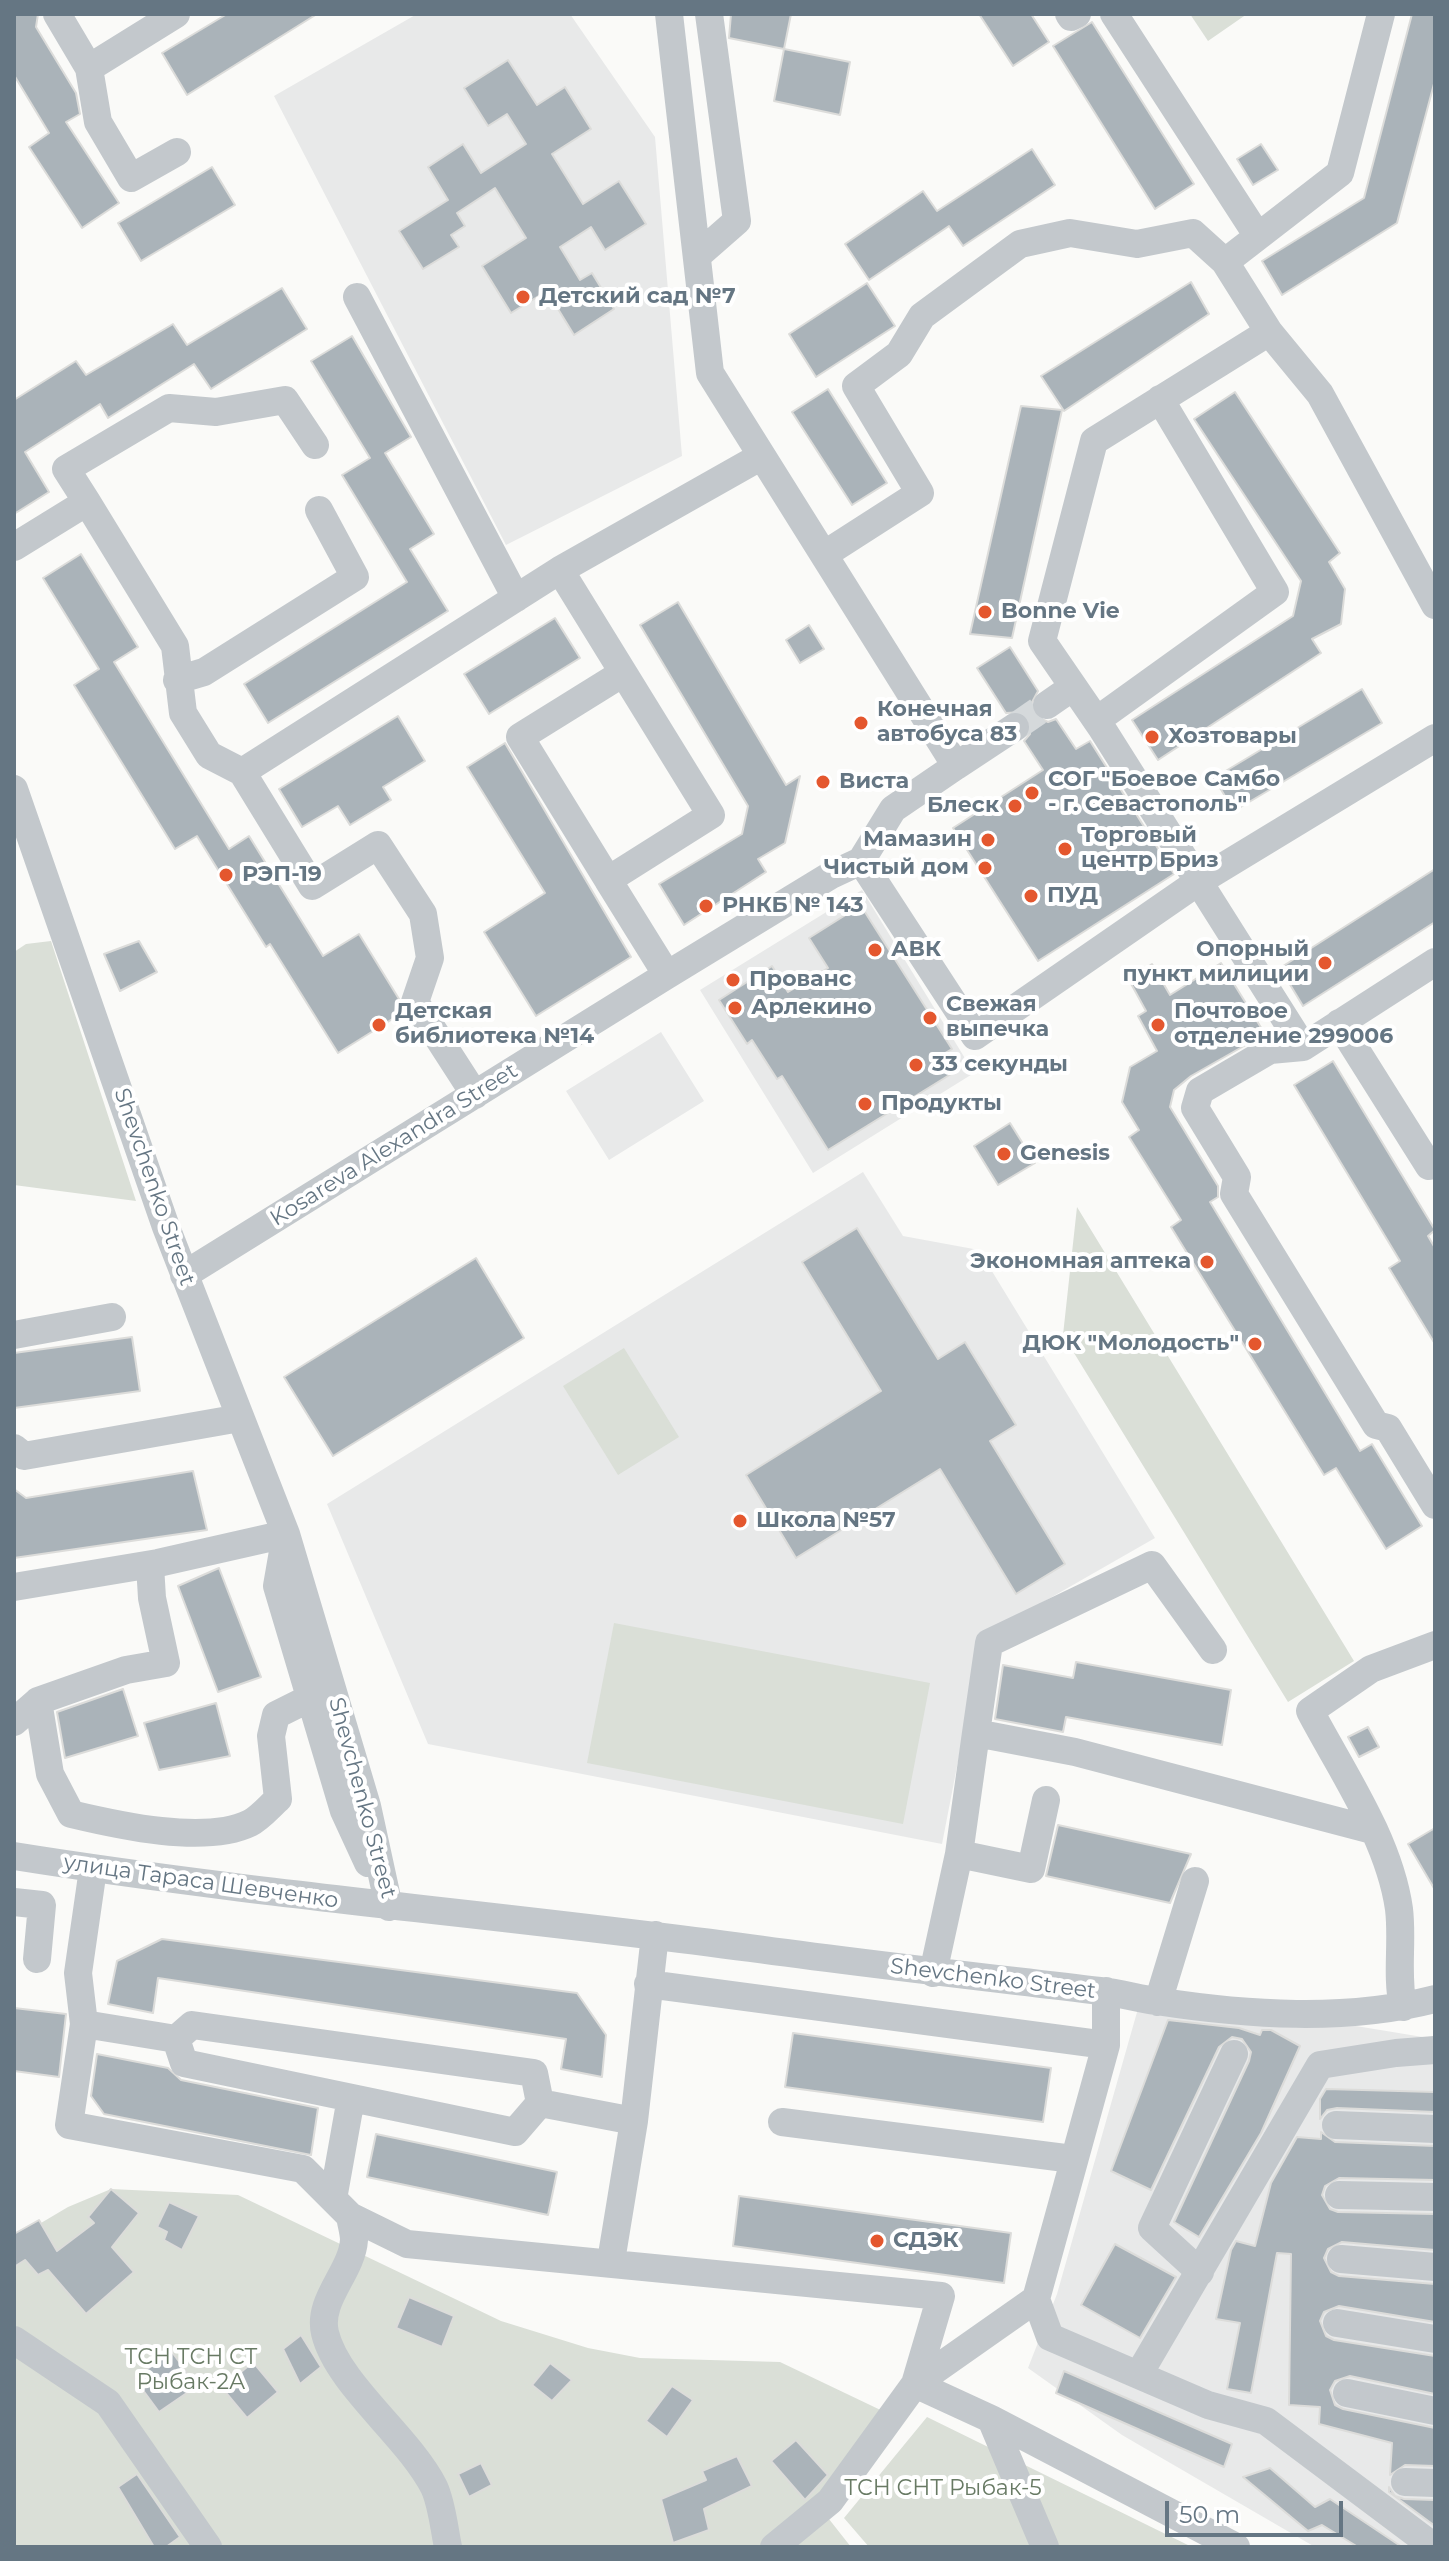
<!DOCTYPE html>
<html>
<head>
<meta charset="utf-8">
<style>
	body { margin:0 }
	#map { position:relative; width:1449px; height:2561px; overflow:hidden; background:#fafaf8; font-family:Montserrat,sans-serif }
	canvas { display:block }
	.frame { position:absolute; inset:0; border:16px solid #657683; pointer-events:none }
	.scale { position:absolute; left:1165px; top:2501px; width:178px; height:36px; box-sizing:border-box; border:4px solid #657683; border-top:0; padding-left:10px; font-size:24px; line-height:28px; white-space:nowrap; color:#657683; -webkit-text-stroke:6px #fff; paint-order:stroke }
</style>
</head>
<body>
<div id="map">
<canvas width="1449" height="2561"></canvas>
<div class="frame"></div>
<div class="scale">50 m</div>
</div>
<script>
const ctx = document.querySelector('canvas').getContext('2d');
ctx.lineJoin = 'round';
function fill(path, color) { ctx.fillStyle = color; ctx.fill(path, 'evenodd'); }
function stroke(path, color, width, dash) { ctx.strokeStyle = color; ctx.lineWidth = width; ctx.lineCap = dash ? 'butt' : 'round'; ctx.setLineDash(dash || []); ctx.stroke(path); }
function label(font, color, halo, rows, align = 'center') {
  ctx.font = font + ' Montserrat,sans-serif'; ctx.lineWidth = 8; ctx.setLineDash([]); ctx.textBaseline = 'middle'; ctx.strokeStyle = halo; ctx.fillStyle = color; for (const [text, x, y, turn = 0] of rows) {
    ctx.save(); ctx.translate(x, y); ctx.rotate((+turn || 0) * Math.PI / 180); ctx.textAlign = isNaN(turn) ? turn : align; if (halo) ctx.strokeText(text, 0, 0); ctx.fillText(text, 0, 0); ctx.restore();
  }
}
fill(new Path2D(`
	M 417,14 L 570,14 L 655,137 L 682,456 L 506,545 L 274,96 Z
	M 862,890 L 974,1073 L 813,1173 L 700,990 Z
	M 661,1032 L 704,1101 L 609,1160 L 566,1091 Z
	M 863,1172 L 903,1236 L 979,1250 L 1155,1538 L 982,1637 L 942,1844 L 428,1744 L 327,1504 Z
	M 1143,1991 L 1435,2039 L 1435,2547 L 1315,2547 L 1122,2435 L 1028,2368 L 1057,2294 Z`), '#e8e9e9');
fill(new Path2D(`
	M 1190,14 L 1247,14 L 1208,41 Z
	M 51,941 L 136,1201 L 14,1185 L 14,952 L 26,944 Z
	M 1077,1207 L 1354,1661 L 1288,1702 L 1063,1335 Z
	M 624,1348 L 679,1437 L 618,1475 L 563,1386 Z
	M 614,1623 L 930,1683 L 903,1824 L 587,1763 Z
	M 111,2189 L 238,2195 L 501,2321 L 588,2348 L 640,2358 L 780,2362 L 891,2415 L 825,2514 L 851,2547 L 14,2547 L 14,2239 L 68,2207 Z
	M 927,2417 L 1192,2547 L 869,2547 L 844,2518 Z`), '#dadfd7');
const building = new Path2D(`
	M 14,14 L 38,14 L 36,27 L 76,93 L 80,114 L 66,122 L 119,203 L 82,228 L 29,147 L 49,133 L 14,75 Z
	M 227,14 L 317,14 L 187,95 L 162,53 Z
	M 731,14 L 791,14 L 784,49 L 729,38 Z
	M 979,14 L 1031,14 L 1049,42 L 1013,66 Z
	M 1412,14 L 1435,14 L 1435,80 L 1397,223 L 1282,295 L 1262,261 L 1364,198 Z
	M 1092,22 L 1194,184 L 1155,209 L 1053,46 Z
	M 784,49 L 850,62 L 840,115 L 774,101 Z
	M 508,60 L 537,105 L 565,87 L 591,129 L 552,154 L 583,204 L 619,181 L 646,224 L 605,250 L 591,227 L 560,247 L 580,280 L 592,273 L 614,309 L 574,335 L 547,291 L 511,313 L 482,266 L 526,238 L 495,188 L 457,213 L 465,226 L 451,235 L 459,247 L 423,269 L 399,231 L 448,200 L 428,167 L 463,144 L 481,173 L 526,144 L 507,114 L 488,126 L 464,88 Z
	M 1261,144 L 1278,170 L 1253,185 L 1237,159 Z
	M 1032,149 L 1055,185 L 963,246 L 949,226 L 869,280 L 845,244 L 923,191 L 937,211 Z
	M 212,167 L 235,205 L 141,261 L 118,223 Z
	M 1191,282 L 1209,314 L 1064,411 L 1041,376 Z
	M 867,283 L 895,326 L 816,377 L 789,334 Z
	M 282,288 L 307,329 L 211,389 L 194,364 L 108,418 L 100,404 L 25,452 L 49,492 L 14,514 L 14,400 L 76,361 L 86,375 L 173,324 L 187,345 Z
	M 352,336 L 411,437 L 385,453 L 434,534 L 410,549 L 448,611 L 268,723 L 244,684 L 407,582 L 342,475 L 370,458 L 311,361 Z
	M 828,389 L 887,483 L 852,505 L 792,412 Z
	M 1235,392 L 1340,553 L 1329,562 L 1345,589 L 1341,624 L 1312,639 L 1321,653 L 1158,760 L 1132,720 L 1293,616 L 1301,581 L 1194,419 Z
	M 1021,406 L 1062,410 L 1012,638 L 970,634 Z
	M 81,554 L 138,647 L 114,662 L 229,849 L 249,836 L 323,956 L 359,934 L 399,999 L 402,1013 L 338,1053 L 270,944 L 266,947 L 197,836 L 175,849 L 74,685 L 99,669 L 43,578 Z
	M 678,602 L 786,785 L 800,776 L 785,843 L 758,859 L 766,872 L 684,925 L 659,884 L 742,834 L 748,806 L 640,625 Z
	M 555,618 L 580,658 L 489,714 L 464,674 Z
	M 809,625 L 824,649 L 800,663 L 786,640 Z
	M 1010,647 L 1038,691 L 1030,706 L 1034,715 L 1048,722 L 1056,719 L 1076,749 L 1090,741 L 1174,874 L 1038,961 L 953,828 L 1043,770 L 1024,741 L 1030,734 L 1030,718 L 1022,712 L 1006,713 L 977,668 Z
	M 1362,689 L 1382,723 L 1234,811 L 1214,778 Z
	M 398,716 L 425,761 L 383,787 L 391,800 L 350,825 L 338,806 L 302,827 L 279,789 Z
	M 505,743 L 631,957 L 536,1016 L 484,932 L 545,893 L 467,767 Z
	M 1435,869 L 1435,922 L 1303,1006 L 1280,968 Z
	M 855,909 L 863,909 L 952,1049 L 940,1056 L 951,1074 L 828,1150 L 782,1076 L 777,1079 L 752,1040 L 747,1044 L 719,1000 L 772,966 L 788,992 L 828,968 L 809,938 Z
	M 139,941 L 157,972 L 120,991 L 104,954 Z
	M 1221,963 L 1265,1034 L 1191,1076 L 1174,1090 L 1170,1107 L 1218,1186 L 1218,1197 L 1210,1202 L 1360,1451 L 1372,1444 L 1422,1526 L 1386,1549 L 1336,1468 L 1324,1475 L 1171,1227 L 1181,1220 L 1129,1137 L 1139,1130 L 1122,1102 L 1130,1067 L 1157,1051 L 1138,1016 L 1146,1011 L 1129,980 L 1152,964 L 1170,995 Z
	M 1333,1061 L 1435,1230 L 1428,1236 L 1435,1248 L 1435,1344 L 1389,1268 L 1400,1261 L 1294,1085 Z
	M 1010,1123 L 1035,1163 L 998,1185 L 974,1146 Z
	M 857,1228 L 938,1359 L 965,1342 L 1016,1425 L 990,1441 L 1065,1564 L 1016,1594 L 940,1469 L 796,1558 L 746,1475 L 881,1391 L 802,1262 Z
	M 476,1258 L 524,1338 L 333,1456 L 284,1377 Z
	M 132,1337 L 140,1391 L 14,1408 L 14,1353 Z
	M 193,1471 L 207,1530 L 14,1558 L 14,1489 L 26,1498 Z
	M 219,1568 L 261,1677 L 218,1692 L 178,1586 Z
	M 1076,1662 L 1231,1690 L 1222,1745 L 1066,1717 L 1063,1732 L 995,1719 L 1003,1665 L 1073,1678 Z
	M 123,1689 L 138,1736 L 65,1758 L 57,1712 Z
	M 216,1703 L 230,1756 L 159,1770 L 144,1723 Z
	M 1368,1727 L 1379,1747 L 1359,1757 L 1348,1737 Z
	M 1058,1825 L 1191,1854 L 1170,1903 L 1046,1876 Z
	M 1435,1828 L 1435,1890 L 1408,1844 Z
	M 162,1939 L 577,1993 L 606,2035 L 602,2077 L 561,2069 L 566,2039 L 158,1978 L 153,2013 L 108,2004 L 117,1961 Z
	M 14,2008 L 66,2014 L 59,2077 L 14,2071 Z
	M 1168,2020 L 1239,2028 L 1260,2035 L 1262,2030 L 1271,2030 L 1300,2046 L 1261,2133 L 1199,2237 L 1174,2222 L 1249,2061 L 1251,2052 L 1242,2039 L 1232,2037 L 1219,2047 L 1151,2190 L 1111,2171 Z
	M 793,2033 L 1051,2068 L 1043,2122 L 785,2087 Z
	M 97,2054 L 168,2068 L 181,2080 L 318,2108 L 311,2155 L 104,2114 L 91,2096 Z
	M 1326,2089 L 1435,2092 L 1435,2112 L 1337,2108 L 1327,2110 L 1320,2119 L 1320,2099 Z
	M 1321,2132 L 1335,2142 L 1435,2146 L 1435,2180 L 1339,2178 L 1325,2186 L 1322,2195 L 1330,2209 L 1338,2212 L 1435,2214 L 1435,2250 L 1342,2242 L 1328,2249 L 1324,2258 L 1331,2272 L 1339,2276 L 1435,2284 L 1435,2322 L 1339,2306 L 1324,2312 L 1320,2321 L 1326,2336 L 1334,2340 L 1435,2356 L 1435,2394 L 1350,2376 L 1335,2381 L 1330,2390 L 1335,2405 L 1343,2409 L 1435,2428 L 1435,2466 L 1405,2465 L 1390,2475 L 1392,2443 L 1319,2424 L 1320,2407 L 1289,2405 L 1291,2254 L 1277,2253 L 1251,2393 L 1227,2389 L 1240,2323 L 1216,2319 L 1231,2250 L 1236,2241 L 1255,2246 L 1271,2183 L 1297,2137 L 1321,2139 Z
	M 376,2134 L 557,2172 L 548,2215 L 367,2177 Z
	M 111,2189 L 139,2213 L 112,2247 L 134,2272 L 86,2314 L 48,2270 L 38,2275 L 25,2260 L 14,2267 L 14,2234 L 39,2220 L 57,2251 L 94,2223 L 88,2217 Z
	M 739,2196 L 1011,2233 L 1004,2283 L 733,2246 Z
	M 169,2202 L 199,2216 L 182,2250 L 164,2240 L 167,2232 L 157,2227 Z
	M 1115,2244 L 1176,2277 L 1140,2338 L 1081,2305 Z
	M 409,2297 L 454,2316 L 442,2347 L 396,2328 Z
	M 301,2335 L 321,2367 L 300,2384 L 283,2349 Z
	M 172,2352 L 197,2386 L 159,2412 L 134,2378 Z
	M 253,2362 L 278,2392 L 247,2418 L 222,2388 Z
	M 550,2363 L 572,2380 L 552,2401 L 532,2385 Z
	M 1064,2371 L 1232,2444 L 1224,2467 L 1056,2393 Z
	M 672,2386 L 693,2400 L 667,2437 L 646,2421 Z
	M 796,2440 L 828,2475 L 805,2500 L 771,2461 Z
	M 737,2456 L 752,2486 L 704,2509 L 709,2530 L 673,2543 L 661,2499 L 706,2480 L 702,2471 Z
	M 481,2463 L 492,2485 L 469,2497 L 458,2474 Z
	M 1270,2468 L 1315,2507 L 1330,2499 L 1402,2547 L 1358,2547 L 1322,2525 L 1308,2531 L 1243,2477 Z
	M 137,2474 L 180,2537 L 166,2547 L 154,2547 L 118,2487 Z
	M 1389,2487 L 1395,2496 L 1404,2499 L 1435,2500 L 1435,2526 L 1389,2492 Z`);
fill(building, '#aab3b9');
stroke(building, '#dcdcda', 2);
stroke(new Path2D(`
	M 1015,727 L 1047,705`), '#d5d9db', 28, [28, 14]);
stroke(new Path2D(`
	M 57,14 L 89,68 L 98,122 L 131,178 L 177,152
	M 669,14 L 710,373 L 956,766 L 893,809 L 861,861
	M 1069,14 L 1071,17 L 1077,14
	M 1114,14 L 1257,235
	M 89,68 L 176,14
	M 697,256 L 737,221 L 709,14
	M 1225,262 L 1340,173 L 1381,14
	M 357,297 L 516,598
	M 1269,332 L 1320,394 L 1435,605
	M 87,502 L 66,469 L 169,408 L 216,412 L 285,400 L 315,445
	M 14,547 L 87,502 L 175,646 L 183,713 L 209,755 L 242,772 L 312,886 L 378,845 L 423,914 L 430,958 L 415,1002 L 475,1095
	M 825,554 L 920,493 L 856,386 L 899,354 L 922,316 L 1020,244 L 1070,233 L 1137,244 L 1193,233 L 1225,262 L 1269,332 L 1094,441 L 1042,641 L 1101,727 L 1303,1047
	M 560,570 L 711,815 L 608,880 L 667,975
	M 177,680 L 204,672 L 355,577 L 319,510
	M 1047,705 L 1073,687
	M 1097,720 L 1275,592 L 1160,399
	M 956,766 L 1015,727
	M 242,772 L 560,570 L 760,457
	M 14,789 L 166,1227 L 286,1534 L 367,1806 L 389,1907
	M 608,880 L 520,737 L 623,673
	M 1435,962 L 1303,1047 L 1270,1050 L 1200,1091 L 1195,1108 L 1237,1177 L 1234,1194 L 1376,1425 L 1388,1428 L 1435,1505
	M 1339,1023 L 1429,1166 L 1435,1162
	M 184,1275 L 667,975 L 831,875 L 861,861 L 975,1036 L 1198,882 L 1435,738
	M 14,1335 L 112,1317
	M 14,1448 L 24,1456 L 240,1418
	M 285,1540 L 277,1586 L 344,1811 L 368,1863
	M 150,1565 L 152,1598 L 166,1663 L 126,1670 L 38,1701 L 50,1774 L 71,1814 C 117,1825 205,1845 250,1823 C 260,1818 270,1806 278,1799 L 271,1736 L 276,1715 L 308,1699
	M 14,1587 L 158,1563 L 286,1534
	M 14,1722 L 38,1701
	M 976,1733 L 989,1643 L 1152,1565 L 1213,1650
	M 959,1854 L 1031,1869 L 1046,1800
	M 14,1856 C 258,1895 505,1915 750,1948 C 866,1964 983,1977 1100,1991 C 1119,1993 1137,1998 1156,2001 C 1247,2015 1346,2022 1435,1999
	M 93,1869 L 78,1973 L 84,2024 L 69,2125 L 303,2169 L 350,2216 L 407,2244 L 941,2296 L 915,2384 L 1036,2299 L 1106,2045 L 1106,1991
	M 14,1902 L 42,1905 L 37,1959
	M 933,1973 L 959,1854 L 976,1733 L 1075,1752 L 1372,1830
	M 648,1984 L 1106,2045
	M 1158,2002 L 1195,1881
	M 1403,2007 C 1396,1974 1403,1942 1399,1909 C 1389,1839 1342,1772 1310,1711 L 1371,1669 L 1435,1645
	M 84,2024 L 176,2039 L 192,2025 L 534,2073 L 540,2103 L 634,2121
	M 176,2039 L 184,2063 L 515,2132 L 540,2103
	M 782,2122 L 1073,2159
	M 1336,2125 L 1435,2129
	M 1339,2195 L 1435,2197
	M 333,2199 L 351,2098
	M 350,2216 C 351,2223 354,2233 354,2240 C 352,2272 317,2300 325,2333 C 337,2384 409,2437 434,2487 C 442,2504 444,2528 448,2547
	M 1341,2259 L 1435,2267
	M 611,2261 L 634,2121 L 655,1935
	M 1200,2272 L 1152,2228 L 1234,2054
	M 1036,2299 L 1050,2337 L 1208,2405 L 1266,2421 L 1434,2547
	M 1337,2323 L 1435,2339
	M 14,2340 L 108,2403 L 208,2547
	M 1139,2374 L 1320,2065 L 1396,2053 L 1435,2050
	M 1347,2393 L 1435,2411
	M 991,2419 L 1045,2547
	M 1405,2482 L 1435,2483
	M 774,2547 L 830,2501 L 915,2384 L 991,2419 L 1236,2547`), '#c3c8cc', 28);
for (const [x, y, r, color] of [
	[523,297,8,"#e4572e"],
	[985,612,8,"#e4572e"],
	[861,723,8,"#e4572e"],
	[1152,737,8,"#e4572e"],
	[823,782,8,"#e4572e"],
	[1032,793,8,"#e4572e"],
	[1015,806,8,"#e4572e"],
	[988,840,8,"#e4572e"],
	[1065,849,8,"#e4572e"],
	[985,868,8,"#e4572e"],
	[226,875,8,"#e4572e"],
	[1031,896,8,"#e4572e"],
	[706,906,8,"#e4572e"],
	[875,950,8,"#e4572e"],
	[1325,963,8,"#e4572e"],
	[733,980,8,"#e4572e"],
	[735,1008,8,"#e4572e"],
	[930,1018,8,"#e4572e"],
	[379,1025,8,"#e4572e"],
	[1158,1025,8,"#e4572e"],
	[916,1065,8,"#e4572e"],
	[865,1104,8,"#e4572e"],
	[1004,1154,8,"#e4572e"],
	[1207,1262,8,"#e4572e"],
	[1255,1344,8,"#e4572e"],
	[740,1521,8,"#e4572e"],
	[877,2241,8,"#e4572e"]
]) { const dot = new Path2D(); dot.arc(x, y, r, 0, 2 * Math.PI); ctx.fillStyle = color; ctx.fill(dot); stroke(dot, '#fff', 3); }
label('bold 22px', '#657683', '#fff', [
	["Детский сад №7",539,297],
	["Bonne Vie",1001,612],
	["Конечная",877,710],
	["автобуса 83",877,735],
	["Хозтовары",1168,737],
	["СОГ \"Боевое Самбо",1048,780],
	["- г. Севастополь\"",1048,805],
	["Виста",839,782],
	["Блеск",999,806,"right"],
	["Торговый",1081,836],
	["центр Бриз",1081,861],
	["Мамазин",972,840,"right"],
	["Чистый дом",969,868,"right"],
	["РЭП-19",242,875],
	["ПУД",1047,896],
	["РНКБ № 143",722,906],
	["АВК",891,950],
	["Опорный",1309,950,"right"],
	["пункт милиции",1309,975,"right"],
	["Прованс",749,980],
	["Свежая",946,1005],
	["выпечка",946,1030],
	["Арлекино",751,1008],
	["Детская",395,1012],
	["библиотека №14",395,1037],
	["Почтовое",1174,1012],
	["отделение 299006",1174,1037],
	["33 секунды",932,1065],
	["Продукты",881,1104],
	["Genesis",1020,1154],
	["Экономная аптека",1191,1262,"right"],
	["ДЮК \"Молодость\"",1239,1344,"right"],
	["Школа №57",756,1521],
	["СДЭК",893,2241]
], 'left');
label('22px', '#657683', '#fff', [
	["Kosareva Alexandra Street",394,1145,-32],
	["Shevchenko Street",154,1187,71],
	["Shevchenko Street",362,1798,75],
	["улица Тараса Шевченко",201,1882,8],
	["Shevchenko Street",993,1979,7]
]);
label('22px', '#687a64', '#fff', [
	["ТСН ТСН СТ",191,2358],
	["Рыбак-2А",191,2383],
	["ТСН СНТ Рыбак-5",943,2489]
]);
</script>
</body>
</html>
